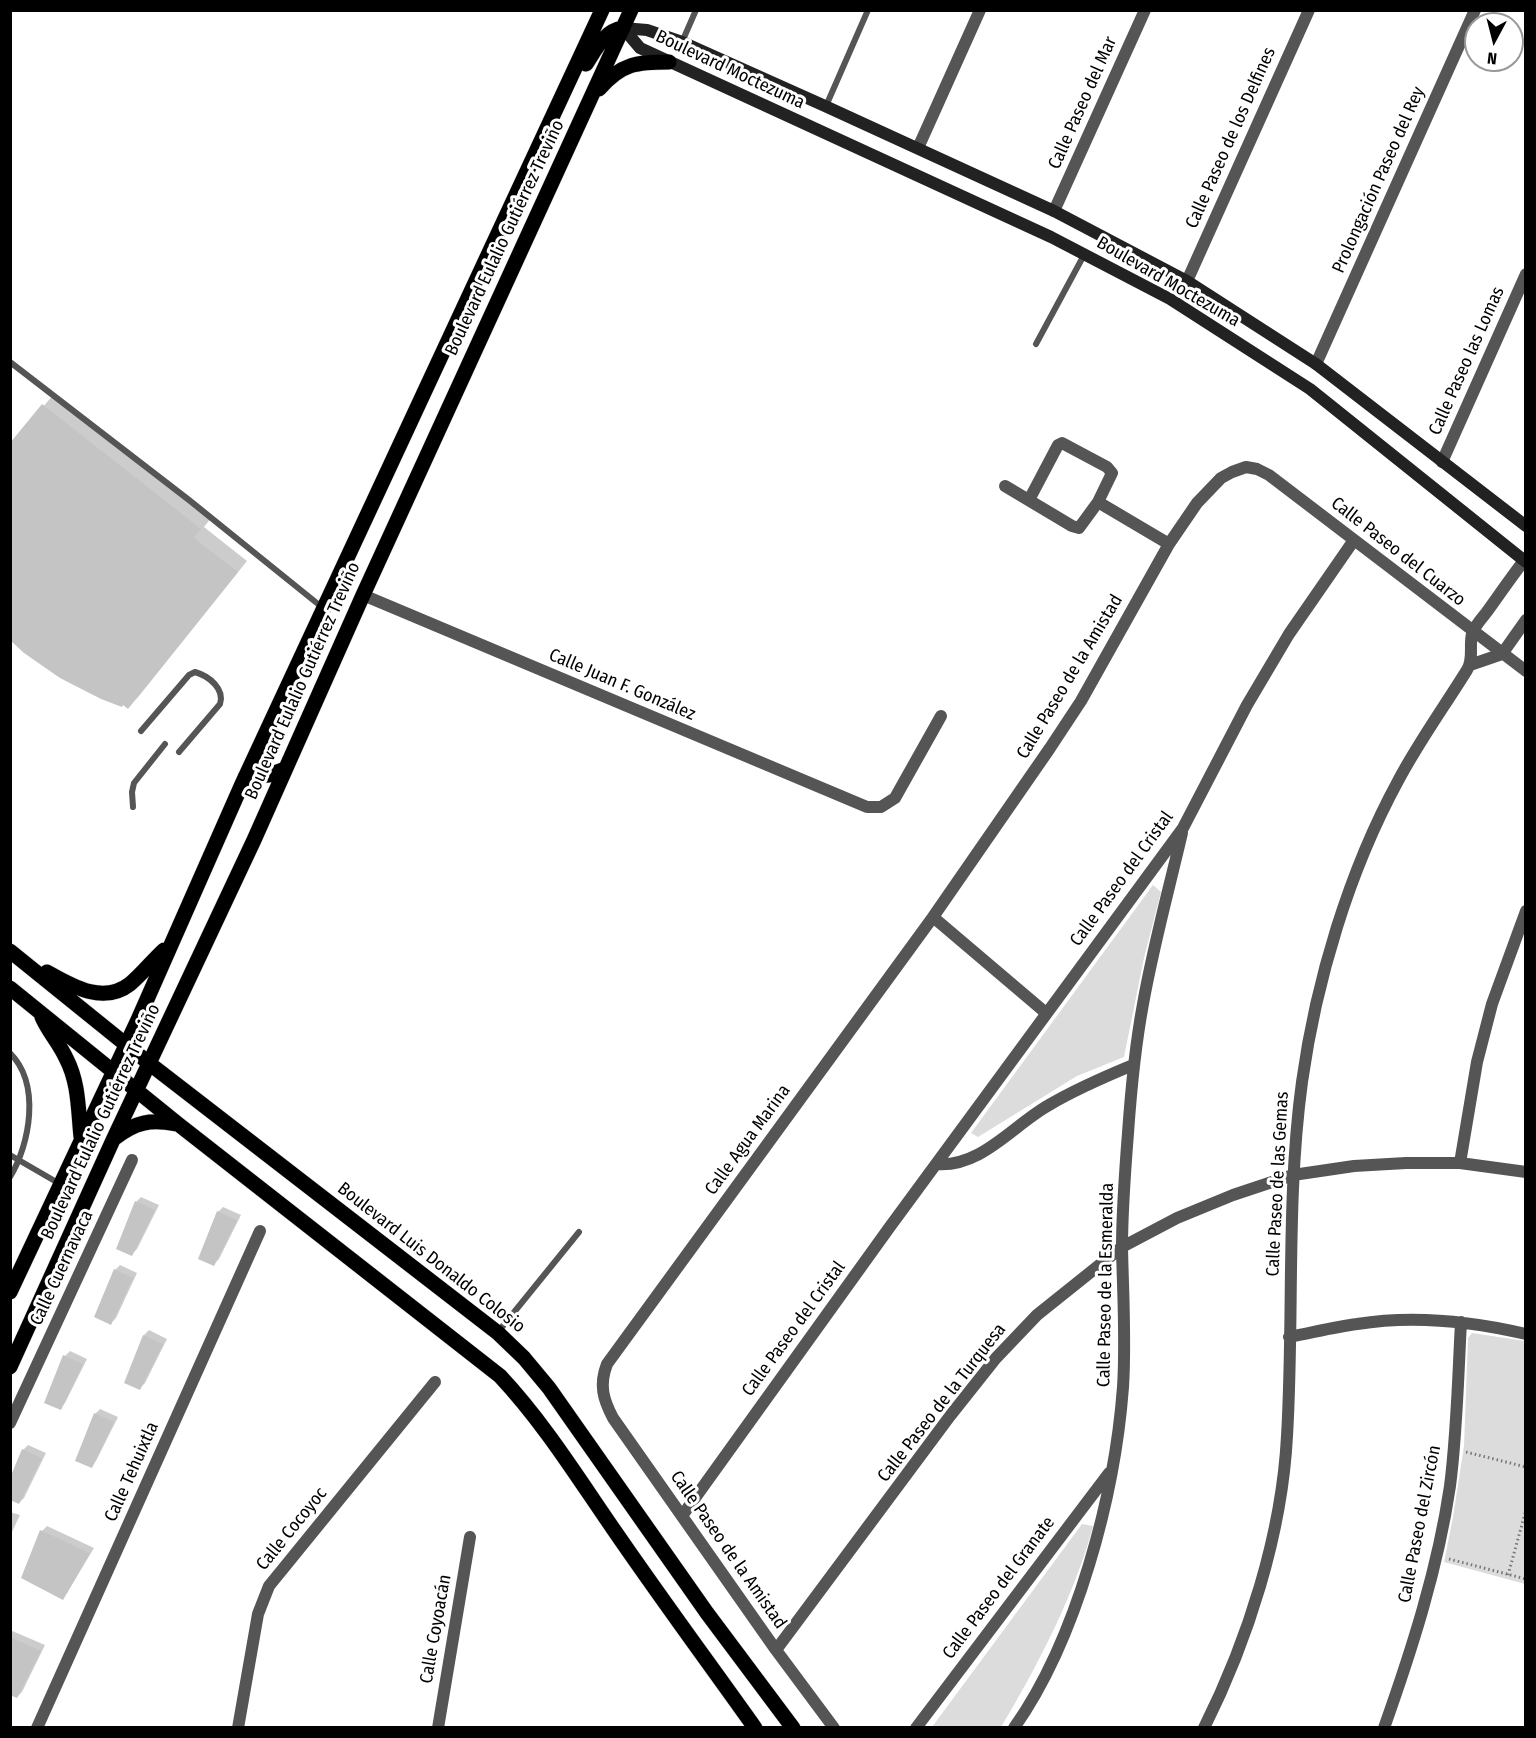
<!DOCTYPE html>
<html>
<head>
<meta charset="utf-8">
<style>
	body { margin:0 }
	#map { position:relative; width:1536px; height:1738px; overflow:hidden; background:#fff; font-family:"Fira Sans Condensed",sans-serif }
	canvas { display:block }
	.frame { position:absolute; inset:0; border:12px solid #000; pointer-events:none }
	.north { position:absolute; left:1464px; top:12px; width:60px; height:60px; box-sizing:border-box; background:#fff; border:2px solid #999; border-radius:50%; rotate:187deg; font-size:16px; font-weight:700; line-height:24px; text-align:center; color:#000 }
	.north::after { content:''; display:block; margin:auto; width:21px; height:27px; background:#000; clip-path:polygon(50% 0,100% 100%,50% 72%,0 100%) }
</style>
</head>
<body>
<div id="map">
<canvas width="1536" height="1738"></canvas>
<div class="frame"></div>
<div class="north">N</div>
</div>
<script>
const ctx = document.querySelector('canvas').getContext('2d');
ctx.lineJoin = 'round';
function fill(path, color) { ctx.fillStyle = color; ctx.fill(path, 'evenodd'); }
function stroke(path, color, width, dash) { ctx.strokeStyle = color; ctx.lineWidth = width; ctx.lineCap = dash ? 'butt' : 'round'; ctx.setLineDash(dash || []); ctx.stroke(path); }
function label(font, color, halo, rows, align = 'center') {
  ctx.font = font + ' "Fira Sans Condensed",sans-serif'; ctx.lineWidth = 6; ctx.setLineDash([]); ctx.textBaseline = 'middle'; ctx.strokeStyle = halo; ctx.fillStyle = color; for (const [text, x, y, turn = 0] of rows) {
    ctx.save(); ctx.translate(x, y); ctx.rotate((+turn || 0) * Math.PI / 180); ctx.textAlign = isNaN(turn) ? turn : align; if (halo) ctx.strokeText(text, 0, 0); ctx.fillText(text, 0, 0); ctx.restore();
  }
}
fill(new Path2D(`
	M 1153,885 L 1161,892 L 1144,958 L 1124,1057 L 1077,1076 L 978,1137 L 971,1133 Z
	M 1472,1333 L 1525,1341 L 1525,1584 L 1444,1562 L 1453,1517 L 1464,1446 L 1468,1338 Z
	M 1082,1524 L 1093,1526 C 1076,1592 1036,1669 1001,1727 L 932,1727 Z`), '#dcdcdc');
fill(new Path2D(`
	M 54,394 L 211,518 L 204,527 L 247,561 L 139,696 L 128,707 L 10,445 Z
	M 141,1197 L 159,1205 L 137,1249 L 132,1254 L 118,1248 L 136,1202 Z
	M 223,1207 L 241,1215 L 219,1259 L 214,1264 L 218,1212 Z
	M 120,1265 L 137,1273 L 116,1318 L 111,1323 L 115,1270 Z
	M 149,1330 L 167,1339 L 145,1383 L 140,1388 L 126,1382 L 144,1335 Z
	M 70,1351 L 87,1359 L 65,1403 L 60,1408 L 46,1402 L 65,1356 Z
	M 100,1409 L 118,1417 L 96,1461 L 91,1466 L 95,1414 Z
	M 28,1445 L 46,1453 L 24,1498 L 19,1503 L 23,1450 Z
	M 10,1512 L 20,1515 L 10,1536 Z
	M 47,1526 L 94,1548 L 67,1593 L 62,1598 L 23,1577 L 42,1531 Z
	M 10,1630 L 45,1645 L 22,1692 L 17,1697 L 10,1693 Z`), '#0003');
fill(new Path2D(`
	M 42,404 L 201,529 L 194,538 L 238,572 L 128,709 L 123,705 L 122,707 L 101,699 L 60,678 L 24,653 L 10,640 L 10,443 Z
	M 135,1201 L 155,1210 L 132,1256 L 116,1249 Z
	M 217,1211 L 237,1220 L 214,1266 L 198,1259 Z
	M 114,1269 L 133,1278 L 111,1325 L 94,1317 Z
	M 143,1335 L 163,1344 L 140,1390 L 124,1383 Z
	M 63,1355 L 83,1364 L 61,1410 L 44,1403 Z
	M 94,1413 L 114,1422 L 92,1468 L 75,1461 Z
	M 22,1449 L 42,1458 L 19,1504 L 10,1500 L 10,1478 Z
	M 40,1530 L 90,1553 L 63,1600 L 21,1578 Z
	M 10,1637 L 41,1651 L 17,1698 L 10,1695 Z`), '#c4c4c4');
const primary = new Path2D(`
	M 586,64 C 596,49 604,31 623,28
	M 599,89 C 622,63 637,62 669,62
	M 245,777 L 269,775 L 285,769
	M 10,951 L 150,1064 L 498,1333 L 524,1358 L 549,1388 L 707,1613 L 793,1728
	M 47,972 C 72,986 103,1005 130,984 C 142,974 152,961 164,950
	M 10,988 L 178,1124 L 500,1376 C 544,1423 578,1478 614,1530 C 660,1597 708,1662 755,1728
	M 42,1017 C 48,1031 59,1043 66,1058 C 79,1083 78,1109 81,1137
	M 115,1138 C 135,1122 151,1119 176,1124
	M 10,1292 L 137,1022 L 242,784 L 602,10
	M 10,1367 L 113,1140 L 254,840 L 363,595 L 631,10`);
stroke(primary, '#dbdbdb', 16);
stroke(new Path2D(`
	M 1466,1452 L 1526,1467
	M 1449,1559 L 1526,1579
	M 1508,1575 L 1526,1510`), '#777', 3, [1.5, 3]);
stroke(new Path2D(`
	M 682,42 L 696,10
	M 826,106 L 868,10
	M 1036,344 L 1084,255
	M 10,362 L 189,500 L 323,608
	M 141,731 L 189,675 L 195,672 C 209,676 225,689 220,704 L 179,752
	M 133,807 L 132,792 L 134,783 L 165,744
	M 10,1053 C 41,1084 30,1144 10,1177
	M 10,1155 L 60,1184
	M 498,1332 L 579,1232`), '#555', 6);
stroke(new Path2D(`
	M 918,148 L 980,10
	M 1054,211 L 1145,10
	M 1187,281 L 1309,10
	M 1316,364 L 1475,10
	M 1442,462 L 1526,274
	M 1005,486 L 1072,526 L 1079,528 L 1098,502 L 1112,473 L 1107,467 L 1062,443 L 1058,445 L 1029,500
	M 1098,502 L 1169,544
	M 363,595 L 867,807 L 881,807 L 895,798 L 941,716
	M 1470,665 L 1502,654 L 1526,620
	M 933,917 L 1046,1013
	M 1460,1163 L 1477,1062 L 1492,1004 L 1526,911
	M 936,1164 C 981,1168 1013,1125 1049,1105 C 1076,1089 1104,1077 1133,1065
	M 1289,1337 C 1311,1333 1334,1327 1357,1324 C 1412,1315 1471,1321 1526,1334
	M 10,1423 L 132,1160
	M 682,1516 L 889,1228 L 1183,828 L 1247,705 L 1289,634 L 1354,540
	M 776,1650 L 950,1416 L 996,1358 L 1037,1315 L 1122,1247 L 1177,1218 L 1233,1195 L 1293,1175 L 1354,1166 L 1406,1163 L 1460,1163 L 1526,1172
	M 37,1728 L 260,1231
	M 238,1728 L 258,1614 L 269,1586 L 435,1382
	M 438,1728 L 470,1537
	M 834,1728 L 776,1650 L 613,1418 C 603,1399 599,1385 607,1364 L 933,917 L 1050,748 L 1081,701 L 1169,544 L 1197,503 L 1221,478 L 1232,472 L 1246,467 L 1257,469 L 1269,475 L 1526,671
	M 916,1728 L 1109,1473
	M 1014,1728 C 1077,1639 1115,1495 1123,1387 C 1126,1341 1123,1295 1122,1248 C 1122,1210 1125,1171 1128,1133 C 1131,1090 1135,1047 1143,1004 C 1153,947 1169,889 1182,833
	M 1204,1728 C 1248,1640 1282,1534 1287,1436 C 1294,1318 1286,1199 1302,1082 C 1316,981 1349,871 1398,781 C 1418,743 1444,707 1467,670 C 1474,659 1469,646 1472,634 C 1474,627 1481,619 1486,613 C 1499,595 1512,576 1526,558
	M 1384,1728 C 1412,1649 1438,1568 1450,1486 C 1457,1432 1458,1377 1461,1322`), '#555', 12);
stroke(new Path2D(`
	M 623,28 L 640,48 L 1051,237 L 1170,299 L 1310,389 L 1526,562
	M 623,28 L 647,30 L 682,42 L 825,106 L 1054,211 L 1187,281 L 1316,364 L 1526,526`), '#222', 12);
stroke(primary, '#000', 15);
label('18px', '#000', '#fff', [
	["Boulevard Moctezuma",730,70,25],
	["Calle Paseo del Mar",1083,103,-66],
	["Calle Paseo de los Delfines",1231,138,-66],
	["Prolongación Paseo del Rey",1379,180,-66],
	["Boulevard Eulalio Gutiérrez Treviño",505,238,-65],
	["Boulevard Moctezuma",1168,282,30],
	["Calle Paseo las Lomas",1467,361,-66],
	["Calle Paseo del Cuarzo",1398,552,38],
	["Calle Paseo de la Amistad",1070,677,-59],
	["Boulevard Eulalio Gutiérrez Treviño",303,681,-66],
	["Calle Juan F. González",622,685,23],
	["Calle Paseo del Cristal",1122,879,-54],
	["Boulevard Eulalio Gutiérrez Treviño",101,1122,-65],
	["Calle Agua Marina",748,1140,-54],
	["Calle Paseo de las Gemas",1278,1184,-87],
	["Boulevard Luis Donaldo Colosio",431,1258,38],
	["Calle Cuernavaca",62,1268,-65],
	["Calle Paseo de la Esmeralda",1106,1285,-89],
	["Calle Paseo del Cristal",794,1329,-54],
	["Calle Paseo de la Turquesa",942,1403,-52],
	["Calle Tehuixtla",132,1472,-66],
	["Calle Paseo del Zircón",1420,1524,-79],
	["Calle Cocoyoc",292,1529,-51],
	["Calle Paseo de la Amistad",728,1550,55],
	["Calle Paseo del Granate",999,1588,-53],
	["Calle Coyoacán",436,1629,-80]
]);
</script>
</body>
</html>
